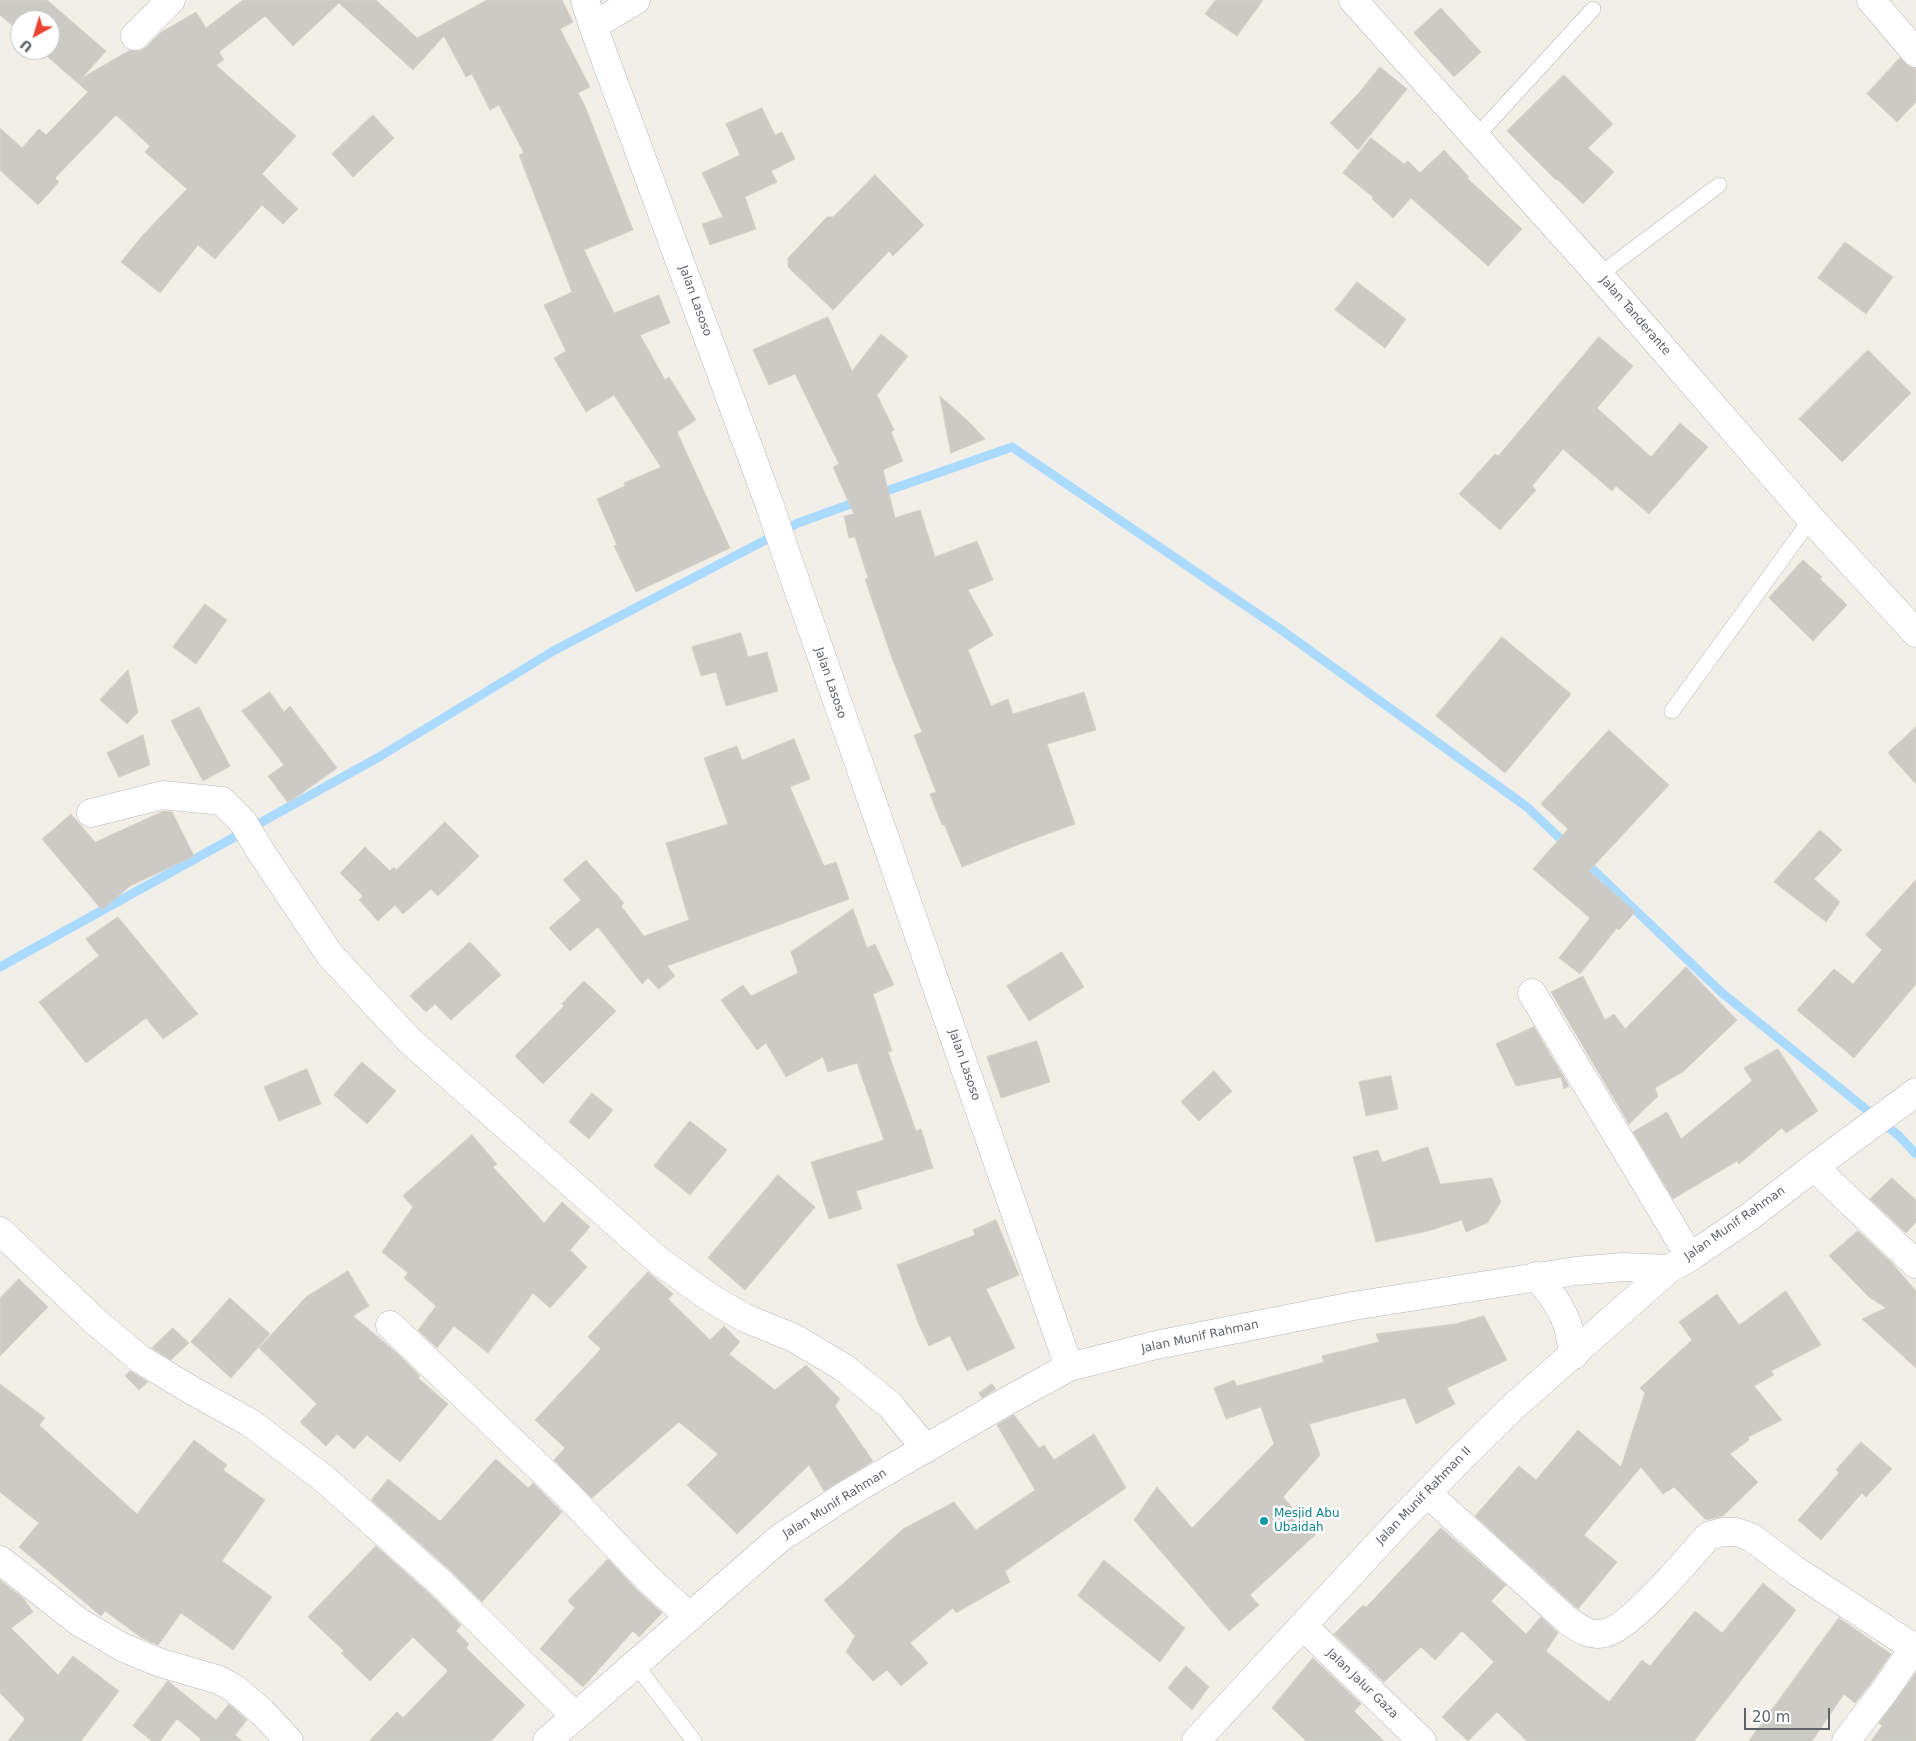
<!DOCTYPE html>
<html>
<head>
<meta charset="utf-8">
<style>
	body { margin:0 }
	#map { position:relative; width:1916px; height:1741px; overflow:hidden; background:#f1efe8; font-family:"DejaVu Sans",sans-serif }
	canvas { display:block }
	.north { position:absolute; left:10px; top:10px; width:50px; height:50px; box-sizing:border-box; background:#fff; border:1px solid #bfc1c3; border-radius:50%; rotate:219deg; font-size:14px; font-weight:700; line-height:20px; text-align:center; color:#5f6368 }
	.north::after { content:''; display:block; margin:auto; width:18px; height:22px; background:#ea4335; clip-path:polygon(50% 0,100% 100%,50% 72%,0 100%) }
	.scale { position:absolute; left:1744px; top:1708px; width:86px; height:22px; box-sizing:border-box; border:2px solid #5f6368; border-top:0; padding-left:6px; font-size:15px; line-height:18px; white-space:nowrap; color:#5f6368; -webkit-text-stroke:4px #fff; paint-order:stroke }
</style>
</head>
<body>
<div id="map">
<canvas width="1916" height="1741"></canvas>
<div class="north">U</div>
<div class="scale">20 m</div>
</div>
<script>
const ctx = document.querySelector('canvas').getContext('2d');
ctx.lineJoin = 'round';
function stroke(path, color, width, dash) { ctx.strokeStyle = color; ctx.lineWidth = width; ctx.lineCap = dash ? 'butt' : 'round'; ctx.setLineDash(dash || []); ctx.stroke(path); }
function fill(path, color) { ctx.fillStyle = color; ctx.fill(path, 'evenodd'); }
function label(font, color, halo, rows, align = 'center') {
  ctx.font = font + ' "DejaVu Sans",sans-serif'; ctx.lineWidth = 5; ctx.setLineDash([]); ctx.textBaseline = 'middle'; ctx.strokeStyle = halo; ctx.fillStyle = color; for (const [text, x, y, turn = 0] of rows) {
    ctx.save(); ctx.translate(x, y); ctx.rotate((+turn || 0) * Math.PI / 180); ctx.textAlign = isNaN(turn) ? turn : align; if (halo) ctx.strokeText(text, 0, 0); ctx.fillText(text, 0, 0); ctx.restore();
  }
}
stroke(new Path2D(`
	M 878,494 L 1012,447 L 1280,629 L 1527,807 L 1568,846
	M 1583,860 L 1721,992 L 1899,1136 L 1916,1154
	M 0,967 L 379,757 L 555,650 L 798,523 L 859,501`), '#aadaff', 9);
const building = new Path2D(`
	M 0,0 L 47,0 L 106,51 L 82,78 L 130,50 L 140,51 L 146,47 L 160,33 L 196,12 L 206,28 L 243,0 L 376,0 L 417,38 L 487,0 L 562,0 L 573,22 L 560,29 L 590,87 L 578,93 L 585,106 L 633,230 L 584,250 L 614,313 L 659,295 L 670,323 L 640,335 L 665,380 L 669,377 L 696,420 L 677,432 L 730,548 L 636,592 L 614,546 L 617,545 L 597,499 L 625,486 L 624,483 L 661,467 L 614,395 L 586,412 L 554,358 L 566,351 L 544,305 L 572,292 L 519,155 L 524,153 L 499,105 L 490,110 L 472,74 L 466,77 L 444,36 L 413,70 L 339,3 L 293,46 L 265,16 L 219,52 L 224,60 L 216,65 L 296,136 L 262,174 L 298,209 L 283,224 L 262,205 L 215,259 L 198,245 L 160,293 L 121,262 L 143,235 L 187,189 L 145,152 L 150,146 L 116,115 L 55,178 L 59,182 L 38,205 L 0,170 L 0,128 L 22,148 L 39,129 L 46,135 L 88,92 L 40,50 L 50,50 L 50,20 L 20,20 L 20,32 L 0,15 Z
	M 1216,0 L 1263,0 L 1237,36 L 1205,14 Z
	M 1441,8 L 1481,52 L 1454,77 L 1414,33 Z
	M 1900,58 L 1910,67 L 1916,68 L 1916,102 L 1897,122 L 1867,94 Z
	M 1380,67 L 1407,89 L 1358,150 L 1330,123 L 1358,94 Z
	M 1564,75 L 1613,124 L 1588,148 L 1614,172 L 1583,204 L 1557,179 L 1556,180 L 1507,131 Z
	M 762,108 L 775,135 L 782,132 L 795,159 L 771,171 L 777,182 L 745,197 L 756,229 L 710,245 L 702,224 L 723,217 L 702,173 L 740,155 L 726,124 Z
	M 373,115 L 394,138 L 353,177 L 332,154 Z
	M 1371,138 L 1404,164 L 1408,161 L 1420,173 L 1444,150 L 1469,177 L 1467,178 L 1522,229 L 1488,266 L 1411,198 L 1393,218 L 1372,199 L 1373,197 L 1343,173 Z
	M 875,175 L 924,225 L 893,256 L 889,251 L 833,310 L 788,267 L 788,258 L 827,217 L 833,217 Z
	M 1845,242 L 1893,277 L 1866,314 L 1818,278 Z
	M 1357,282 L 1406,319 L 1385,348 L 1335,310 Z
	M 828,317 L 852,371 L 881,334 L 908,356 L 877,395 L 894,430 L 891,432 L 903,461 L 883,470 L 895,518 L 920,510 L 935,557 L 977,541 L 993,580 L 968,590 L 993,635 L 968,650 L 991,706 L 1008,699 L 1013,714 L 1084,692 L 1096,730 L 1047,744 L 1075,824 L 1025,842 L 962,867 L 944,824 L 942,825 L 930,794 L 936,792 L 914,735 L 922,732 L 893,661 L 865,579 L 868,578 L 855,537 L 849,538 L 844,516 L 854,514 L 833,467 L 839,464 L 795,374 L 769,385 L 753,350 Z
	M 1599,337 L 1633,366 L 1597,408 L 1651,457 L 1680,423 L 1708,447 L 1649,514 L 1616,486 L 1612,491 L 1563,449 L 1532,486 L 1536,490 L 1500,530 L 1459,494 L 1495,454 L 1498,456 Z
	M 1868,350 L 1911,393 L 1842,462 L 1799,419 Z
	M 940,396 L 969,422 L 985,439 L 951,453 Z
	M 1803,560 L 1822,577 L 1820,579 L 1847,605 L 1813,641 L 1769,598 Z
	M 205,604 L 227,620 L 196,664 L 173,647 Z
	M 741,633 L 748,657 L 767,652 L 778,691 L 726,706 L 716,672 L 701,676 L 692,647 Z
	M 1502,637 L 1571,694 L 1505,773 L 1436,716 Z
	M 128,670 L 138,712 L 127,724 L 100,700 Z
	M 270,692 L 284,712 L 290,706 L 337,768 L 288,803 L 268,776 L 284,765 L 242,711 Z
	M 199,707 L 230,766 L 203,781 L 171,721 Z
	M 1916,727 L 1916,784 L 1888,753 Z
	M 1609,730 L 1669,785 L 1589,871 L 1635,912 L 1619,930 L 1617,928 L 1580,974 L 1559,958 L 1590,918 L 1533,869 L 1568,829 L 1541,804 Z
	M 143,735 L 150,765 L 119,777 L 107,753 Z
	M 794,739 L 810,779 L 790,787 L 824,866 L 836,862 L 849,899 L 667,966 L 675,976 L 659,989 L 648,978 L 642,984 L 598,927 L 570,951 L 549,928 L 581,900 L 563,880 L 586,860 L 624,903 L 621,906 L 644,936 L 689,920 L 666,843 L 728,824 L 704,758 L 737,746 L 742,760 Z
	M 164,811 L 172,812 L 194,856 L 130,886 L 102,910 L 42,839 L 71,814 L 95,842 Z
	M 445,822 L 479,856 L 438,896 L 431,889 L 403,914 L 395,905 L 378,921 L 359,900 L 363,896 L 340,873 L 365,847 L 390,871 L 394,867 L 396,870 Z
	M 1820,830 L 1842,850 L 1814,879 L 1840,902 L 1826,922 L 1774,882 Z
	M 1916,880 L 1916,984 L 1854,1058 L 1797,1010 L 1834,969 L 1853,984 L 1882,950 L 1866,935 Z
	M 853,909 L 867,948 L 875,944 L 894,985 L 873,994 L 892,1051 L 888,1052 L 916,1131 L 921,1129 L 933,1168 L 856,1191 L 862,1209 L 829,1219 L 811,1162 L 884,1140 L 857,1063 L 828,1072 L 823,1057 L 786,1077 L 766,1043 L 757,1050 L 721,1000 L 743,985 L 751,996 L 798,973 L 791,952 Z
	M 118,917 L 198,1014 L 163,1039 L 146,1018 L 86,1063 L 39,1002 L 99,956 L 86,939 Z
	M 470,942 L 501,975 L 451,1020 L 435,1004 L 426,1012 L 410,996 Z
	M 1062,952 L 1084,987 L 1029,1021 L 1007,986 Z
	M 1686,967 L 1737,1020 L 1684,1071 L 1655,1088 L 1658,1096 L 1629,1124 L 1551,992 L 1583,976 L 1605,1020 L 1614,1014 L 1625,1029 Z
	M 584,981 L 616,1011 L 543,1084 L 515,1056 L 564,1006 L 562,1004 Z
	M 1534,1027 L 1569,1086 L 1564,1089 L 1561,1077 L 1516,1086 L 1496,1044 Z
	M 1037,1041 L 1050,1082 L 1001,1098 L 987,1057 Z
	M 1778,1049 L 1818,1111 L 1786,1133 L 1782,1128 L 1739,1164 L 1737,1161 L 1673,1199 L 1633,1132 L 1667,1112 L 1681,1139 L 1752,1081 L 1744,1068 Z
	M 362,1062 L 396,1091 L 367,1124 L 334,1095 Z
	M 307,1069 L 321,1104 L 279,1121 L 264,1087 Z
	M 1214,1071 L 1232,1091 L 1199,1121 L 1181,1102 Z
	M 1391,1076 L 1398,1109 L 1366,1116 L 1359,1082 Z
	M 592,1093 L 613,1110 L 589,1139 L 569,1122 Z
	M 690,1121 L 727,1150 L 690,1195 L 654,1166 Z
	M 472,1135 L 497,1164 L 493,1167 L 544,1223 L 562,1202 L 590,1227 L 570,1250 L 587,1267 L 550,1308 L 533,1293 L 488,1353 L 454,1326 L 437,1348 L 418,1330 L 436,1306 L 404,1278 L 408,1273 L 382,1252 L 413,1207 L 403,1196 Z
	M 1428,1147 L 1440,1184 L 1492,1178 L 1501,1202 L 1487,1223 L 1466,1232 L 1462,1220 L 1428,1231 L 1376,1242 L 1353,1157 L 1378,1150 L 1382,1162 Z
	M 778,1175 L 815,1207 L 745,1290 L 708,1258 Z
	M 1892,1178 L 1916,1200 L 1916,1222 L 1906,1233 L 1870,1199 Z
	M 996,1220 L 1019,1275 L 986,1289 L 1015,1348 L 967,1371 L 950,1336 L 929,1346 L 919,1325 L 897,1265 L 975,1235 L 973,1230 Z
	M 1858,1231 L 1891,1262 L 1916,1291 L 1916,1368 L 1862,1319 L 1886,1308 L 1869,1297 L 1829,1256 Z
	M 348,1271 L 369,1306 L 353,1316 L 398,1354 L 420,1376 L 418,1378 L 448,1404 L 400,1462 L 367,1435 L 354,1449 L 337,1434 L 326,1446 L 300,1422 L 317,1404 L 259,1348 L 306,1297 Z
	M 648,1272 L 673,1294 L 668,1299 L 710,1340 L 724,1326 L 740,1342 L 729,1354 L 775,1390 L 806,1365 L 840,1399 L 835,1406 L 873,1461 L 824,1491 L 809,1465 L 737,1534 L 687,1485 L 718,1454 L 679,1422 L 592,1498 L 554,1460 L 565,1448 L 535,1420 L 601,1349 L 588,1337 Z
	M 19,1279 L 48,1307 L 0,1356 L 0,1298 Z
	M 1786,1291 L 1821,1345 L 1771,1371 L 1774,1375 L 1754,1386 L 1782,1420 L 1748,1437 L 1749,1440 L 1730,1454 L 1758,1482 L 1723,1516 L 1706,1520 L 1674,1487 L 1663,1494 L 1641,1467 L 1584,1535 L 1617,1562 L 1578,1609 L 1475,1516 L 1519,1466 L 1536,1480 L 1578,1430 L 1621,1467 L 1645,1393 L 1640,1388 L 1692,1340 L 1679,1322 L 1717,1294 L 1739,1325 Z
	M 230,1298 L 270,1334 L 231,1378 L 191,1342 Z
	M 1484,1316 L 1507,1360 L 1447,1388 L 1455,1404 L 1416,1424 L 1405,1398 L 1309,1424 L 1320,1455 L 1283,1497 L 1316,1534 L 1250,1595 L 1259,1605 L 1229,1631 L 1134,1520 L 1157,1487 L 1192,1528 L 1274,1444 L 1261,1407 L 1226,1419 L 1214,1388 L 1234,1380 L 1237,1386 L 1324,1362 L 1322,1356 L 1379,1342 L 1376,1334 L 1455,1324 Z
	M 173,1328 L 189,1343 L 171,1360 L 152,1348 Z
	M 130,1371 L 148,1382 L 139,1390 L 125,1376 Z
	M 0,1384 L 45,1418 L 39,1425 L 137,1514 L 194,1440 L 227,1465 L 223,1470 L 265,1500 L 222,1561 L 272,1597 L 233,1650 L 181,1613 L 158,1645 L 142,1638 L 105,1611 L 101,1616 L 19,1547 L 39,1523 L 0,1492 Z
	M 992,1384 L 996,1389 L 982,1398 L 979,1393 Z
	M 1014,1415 L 1039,1448 L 1044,1445 L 1054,1460 L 1094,1434 L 1126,1488 L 1005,1571 L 1010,1582 L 956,1613 L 953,1608 L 910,1643 L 928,1663 L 901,1686 L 887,1670 L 873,1681 L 846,1652 L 855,1636 L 824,1600 L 845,1582 L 903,1529 L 954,1502 L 976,1530 L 1035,1490 L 997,1425 Z
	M 1861,1442 L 1892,1469 L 1866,1497 L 1862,1493 L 1821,1540 L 1798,1520 L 1839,1473 L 1836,1470 Z
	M 496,1459 L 528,1488 L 533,1483 L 562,1512 L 482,1602 L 452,1572 L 371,1500 L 388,1479 L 440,1521 Z
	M 1441,1528 L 1506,1585 L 1491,1601 L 1526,1634 L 1541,1617 L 1558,1633 L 1546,1651 L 1609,1702 L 1642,1660 L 1650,1666 L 1695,1611 L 1722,1633 L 1763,1583 L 1796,1610 L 1694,1741 L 1527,1741 L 1497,1712 L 1468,1741 L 1442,1717 L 1494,1662 L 1462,1631 L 1435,1660 L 1421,1647 L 1384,1682 L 1334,1634 L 1363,1605 L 1366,1607 Z
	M 376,1546 L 431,1595 L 461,1625 L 456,1631 L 469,1644 L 466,1648 L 525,1705 L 491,1741 L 369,1741 L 397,1712 L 403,1718 L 448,1671 L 413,1637 L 370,1681 L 341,1653 L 344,1651 L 308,1617 Z
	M 608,1559 L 637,1590 L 662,1613 L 639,1637 L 633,1631 L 583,1687 L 540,1649 L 575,1608 L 568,1601 Z
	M 1104,1560 L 1185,1628 L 1160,1662 L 1078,1596 Z
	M 0,1580 L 23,1598 L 33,1612 L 11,1628 L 58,1675 L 73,1656 L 119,1691 L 81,1741 L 8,1741 L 25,1719 L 0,1693 Z
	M 1839,1618 L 1891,1654 L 1870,1684 L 1855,1703 L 1844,1694 L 1812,1741 L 1749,1741 Z
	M 1313,1658 L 1361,1704 L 1354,1711 L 1384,1741 L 1306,1741 L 1272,1708 Z
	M 1186,1666 L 1209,1687 L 1192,1710 L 1168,1688 Z
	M 1916,1673 L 1916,1741 L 1871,1741 L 1882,1726 L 1879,1723 Z
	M 168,1681 L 216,1720 L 229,1704 L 247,1720 L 235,1735 L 242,1741 L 199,1741 L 201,1739 L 177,1719 L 160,1741 L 152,1741 L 133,1726 Z`);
fill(building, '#cccac5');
stroke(building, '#d6d1c6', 1);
const service = new Path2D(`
	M 1475,138 L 1593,9
	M 1599,275 L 1719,185
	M 1672,711 L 1811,519
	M 635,1664 L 694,1741`);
const minor = new Path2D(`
	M 1353,0 L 1599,275 L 1811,519 L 1916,633
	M 1871,0 L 1916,53
	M 593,26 L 636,0
	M 135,36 L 171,0
	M 91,813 L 163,795 L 222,801 L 243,822 L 261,852 L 330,955 L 409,1040 L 659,1261 L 712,1299 L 745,1318 L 794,1338 L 843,1367 L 890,1405 L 926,1449
	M 1532,993 L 1690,1257
	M 1814,1167 L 1916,1264
	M 0,1231 L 96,1322 L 140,1359 L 191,1390 L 249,1422 L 322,1477 L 442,1584 L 575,1716
	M 390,1325 L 566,1493 L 648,1579 L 690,1617
	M 1427,1493 L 1567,1620 C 1579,1628 1590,1637 1605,1633 C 1630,1628 1690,1557 1708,1536 L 1723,1532 L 1736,1532 L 1751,1537 L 1795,1570 L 1916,1649
	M 0,1560 L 79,1622 L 122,1647 L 158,1662 L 219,1680 L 235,1689 L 262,1712 L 289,1741
	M 1303,1626 L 1422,1741
	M 1846,1741 L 1883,1693 L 1914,1648`);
const tertiary = new Path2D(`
	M 585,0 L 593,26 L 770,506 L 787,557 L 1069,1367
	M 1536,1276 C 1549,1290 1560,1305 1567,1323 C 1570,1333 1571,1344 1574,1355
	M 547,1741 L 780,1538 L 849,1493 L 1007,1401 L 1069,1367 L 1156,1345 L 1353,1306 L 1576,1271 L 1623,1267 L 1669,1269 L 1690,1257 L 1749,1217 L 1814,1167 L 1916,1092
	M 1196,1741 L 1395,1526 L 1460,1459 L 1513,1407 L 1669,1269`);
stroke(service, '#b5b8bc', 16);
stroke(minor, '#b5b8bc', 29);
stroke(tertiary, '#b5b8bc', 29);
stroke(service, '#fff', 15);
stroke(minor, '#fff', 28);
stroke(tertiary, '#fff', 28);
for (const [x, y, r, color] of [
	[1264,1521,5,"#0f9aa8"]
]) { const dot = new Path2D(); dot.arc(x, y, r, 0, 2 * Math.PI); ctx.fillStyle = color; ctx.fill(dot); stroke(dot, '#fff', 2); }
label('12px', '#5f6368', '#fff', [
	["Jalan Lasoso",695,301,70],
	["Jalan Tanderante",1635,316,49],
	["Jalan Lasoso",830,683,71],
	["Jalan Lasoso",964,1065,71],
	["Jalan Munif Rahman",1735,1224,-35],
	["Jalan Munif Rahman",1200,1337,-12],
	["Jalan Munif Rahman II",1424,1496,-46],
	["Jalan Munif Rahman",835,1504,-32],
	["Jalan Jalur Gaza",1362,1684,44]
]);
label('12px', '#0d838f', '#fff', [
	["Mesjid Abu",1274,1514],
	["Ubaidah",1274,1528]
], 'left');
</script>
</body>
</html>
